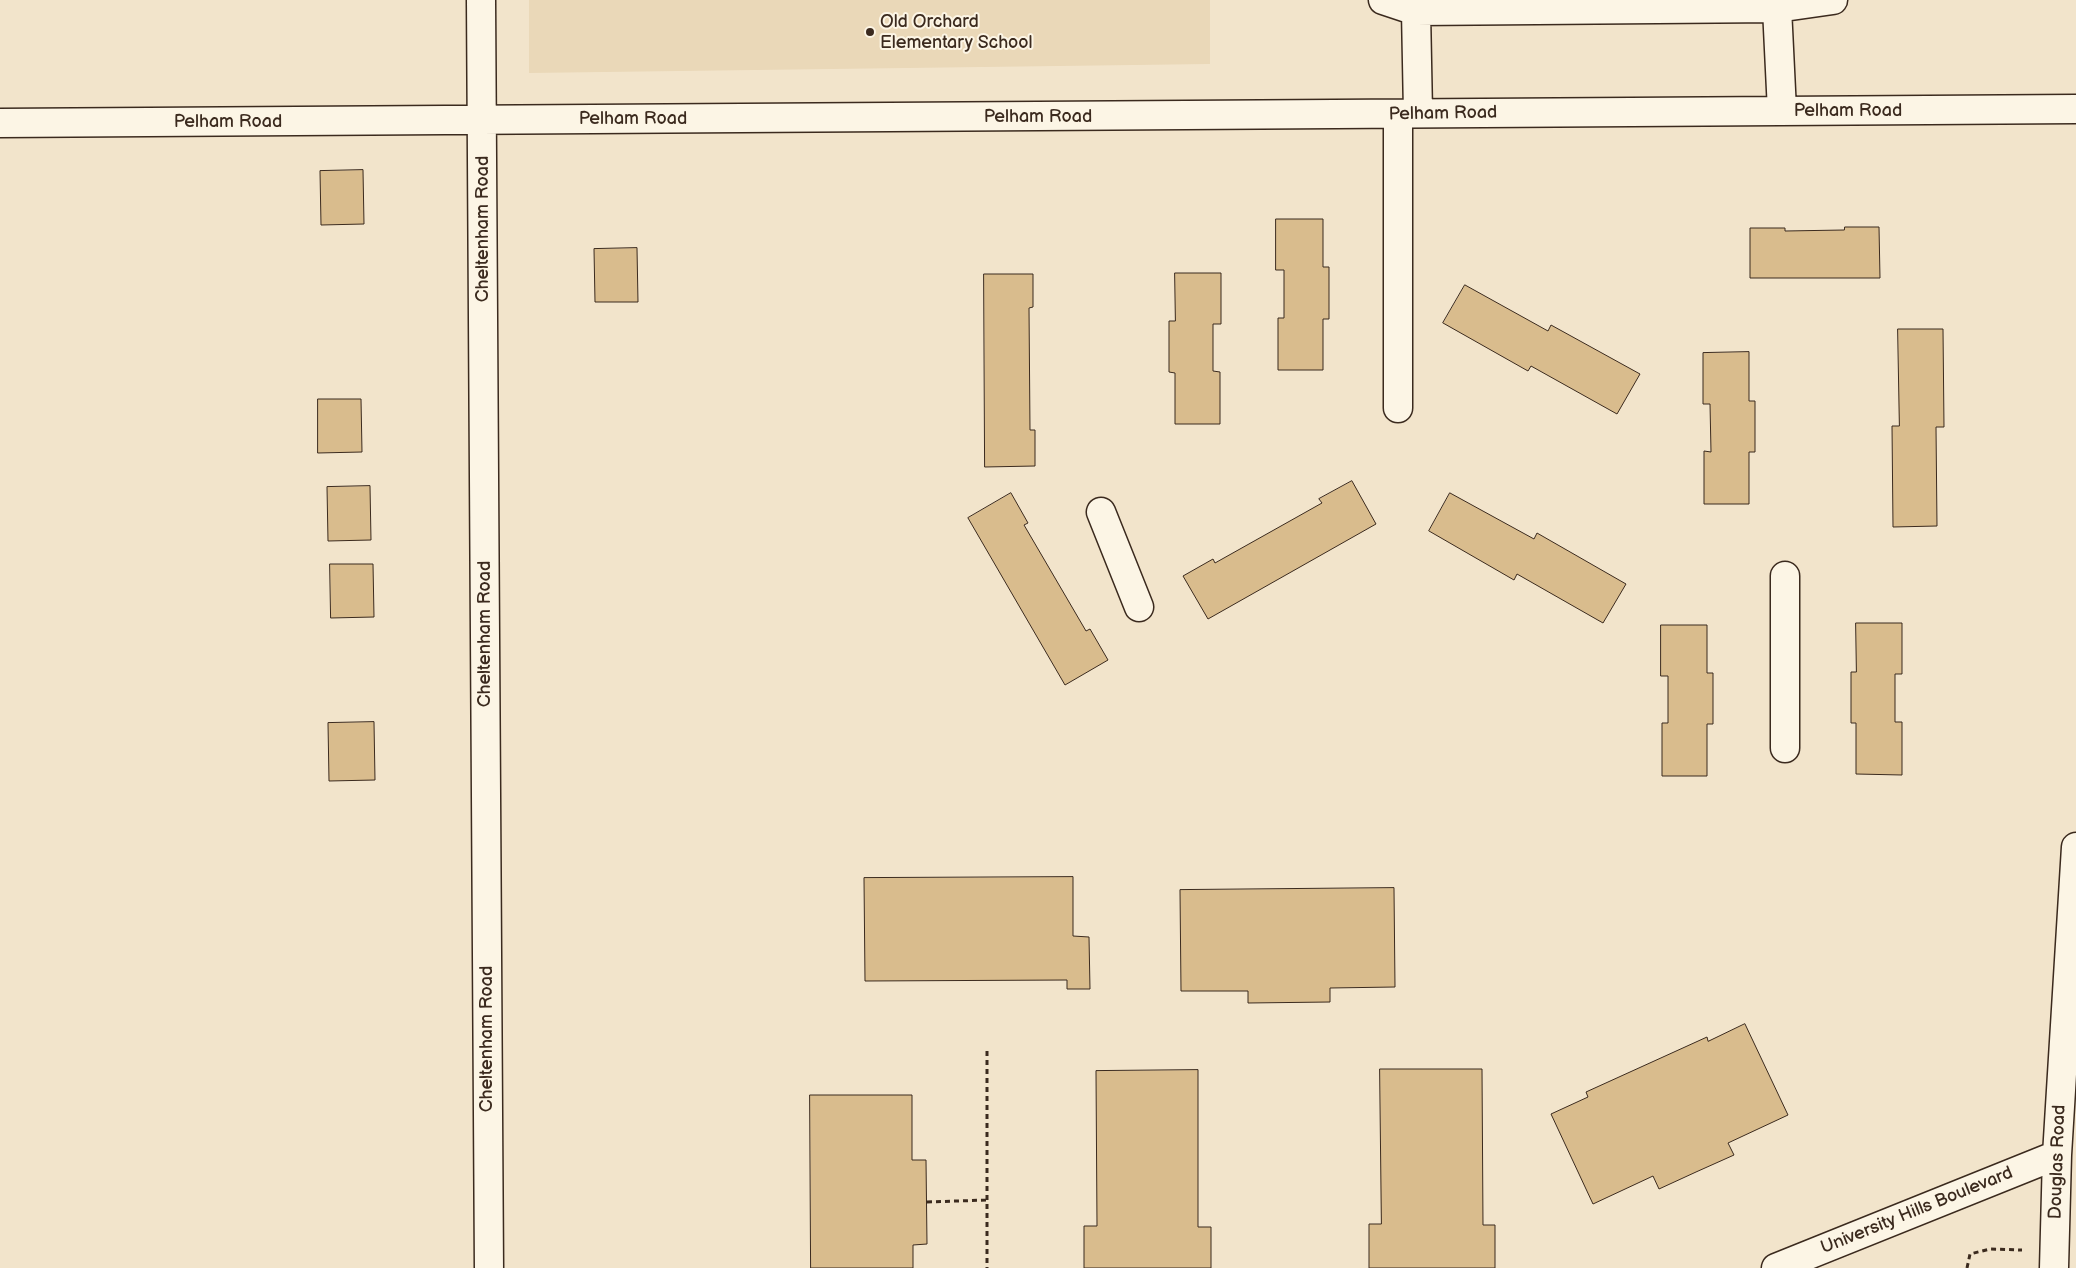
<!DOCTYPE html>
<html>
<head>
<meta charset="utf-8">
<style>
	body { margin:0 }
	canvas { display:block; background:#f2e4cb }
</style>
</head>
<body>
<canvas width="2076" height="1268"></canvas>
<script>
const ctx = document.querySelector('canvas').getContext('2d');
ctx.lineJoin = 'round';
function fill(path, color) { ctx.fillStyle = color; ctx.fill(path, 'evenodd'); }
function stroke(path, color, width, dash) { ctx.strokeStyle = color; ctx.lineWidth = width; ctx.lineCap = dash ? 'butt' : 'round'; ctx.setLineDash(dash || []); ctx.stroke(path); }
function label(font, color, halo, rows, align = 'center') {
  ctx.font = font + ' "Balsamiq Sans",sans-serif'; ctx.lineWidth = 4; ctx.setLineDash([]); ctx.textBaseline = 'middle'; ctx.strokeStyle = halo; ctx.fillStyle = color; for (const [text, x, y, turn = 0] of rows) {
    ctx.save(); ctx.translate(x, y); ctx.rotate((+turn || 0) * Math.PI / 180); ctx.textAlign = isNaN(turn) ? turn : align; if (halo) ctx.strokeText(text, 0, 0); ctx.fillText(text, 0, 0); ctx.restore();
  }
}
fill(new Path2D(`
	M 529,0 L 1210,0 L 1210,64 L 529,73 Z`), '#ead8b8');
const building = new Path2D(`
	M 363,170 L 364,224 L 321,225 L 320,171 Z
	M 1276,219 L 1323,219 L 1323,267 L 1329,267 L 1329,319 L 1323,319 L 1323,370 L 1278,370 L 1278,318 L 1284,318 L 1284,270 L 1276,270 Z
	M 1845,227 L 1879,227 L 1880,278 L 1750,278 L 1750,228 L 1785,228 L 1785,231 L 1844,230 Z
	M 637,248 L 638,302 L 595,302 L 594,249 Z
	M 1175,273 L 1221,273 L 1221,324 L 1213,324 L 1213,371 L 1220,372 L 1220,424 L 1175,424 L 1175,373 L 1169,372 L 1169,321 L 1175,321 Z
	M 984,274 L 1033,274 L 1033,307 L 1029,308 L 1030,430 L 1035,430 L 1035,466 L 985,467 Z
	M 1465,285 L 1548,331 L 1551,325 L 1640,374 L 1617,414 L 1531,366 L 1528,371 L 1443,323 Z
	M 1898,329 L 1943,329 L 1944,427 L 1936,427 L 1937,526 L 1893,527 L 1892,426 L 1899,426 Z
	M 1749,352 L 1749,401 L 1755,401 L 1755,452 L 1749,452 L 1749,504 L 1704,504 L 1704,451 L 1711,452 L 1710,404 L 1703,404 L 1703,353 Z
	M 318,399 L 361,399 L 362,452 L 318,453 Z
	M 1352,481 L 1376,524 L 1208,619 L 1183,576 L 1213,559 L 1215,563 L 1322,503 L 1319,499 Z
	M 370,486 L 371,540 L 328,541 L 327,487 Z
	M 1011,493 L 1028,523 L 1024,525 L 1086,631 L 1090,629 L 1108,660 L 1065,685 L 968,518 Z
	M 1450,493 L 1534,539 L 1537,533 L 1626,584 L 1603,623 L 1517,574 L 1514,580 L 1429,531 Z
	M 330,564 L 373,564 L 374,617 L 331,618 Z
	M 1856,623 L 1902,623 L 1902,674 L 1895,674 L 1895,722 L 1902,722 L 1902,775 L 1856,774 L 1856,723 L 1851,723 L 1851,672 L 1856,672 Z
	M 1661,625 L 1707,625 L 1707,673 L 1713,673 L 1713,724 L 1707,724 L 1707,776 L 1662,776 L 1662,723 L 1668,723 L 1668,676 L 1661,676 Z
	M 374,722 L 375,780 L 329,781 L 328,723 Z
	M 1073,877 L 1073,936 L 1089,937 L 1090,989 L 1067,989 L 1067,980 L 865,981 L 864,878 Z
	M 1394,888 L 1395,987 L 1330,988 L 1330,1002 L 1248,1003 L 1248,991 L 1181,991 L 1180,890 Z
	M 1745,1024 L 1788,1115 L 1728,1143 L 1734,1155 L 1696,1172 L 1659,1189 L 1653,1176 L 1593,1204 L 1551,1114 L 1588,1097 L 1586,1092 L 1707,1037 L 1708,1041 Z
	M 1380,1069 L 1482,1069 L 1483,1225 L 1495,1225 L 1495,1268 L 1369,1268 L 1369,1224 L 1381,1224 Z
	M 1198,1070 L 1198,1227 L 1211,1227 L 1211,1268 L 1084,1268 L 1084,1226 L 1097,1226 L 1096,1071 Z
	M 810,1095 L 912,1095 L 912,1160 L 926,1160 L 927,1244 L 913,1245 L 913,1268 L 811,1268 Z`);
fill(building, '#d9bc8d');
stroke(building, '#3b2a1e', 1);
const minor = new Path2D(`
	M 481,0 L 489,1268
	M 1383,0 L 1416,11
	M 1777,8 L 1833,0
	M 1418,113 L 1416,11 L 1777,8 L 1782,111
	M 0,123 L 2076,109
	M 1398,408 L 1398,114
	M 1101,512 L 1139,607
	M 1785,748 L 1785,576
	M 1776,1268 L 2057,1155
	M 2054,1268 L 2057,1155 L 2076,847`);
stroke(minor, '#3b2a1e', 31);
stroke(new Path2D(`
	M 987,1051 L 987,1268
	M 927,1202 L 987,1200
	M 1967,1268 L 1970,1254 L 1990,1249 L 2022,1250`), '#3b2a1e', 3, [5, 4]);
stroke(minor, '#fcf5e5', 28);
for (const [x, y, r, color] of [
	[870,32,5,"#3b2a1e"]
]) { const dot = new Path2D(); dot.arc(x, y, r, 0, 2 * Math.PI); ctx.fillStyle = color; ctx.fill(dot); stroke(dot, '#fcf5e5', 2); }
label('18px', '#3b2a1e', '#fcf5e5', [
	["Old Orchard",880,22],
	["Elementary School",880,43]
], 'left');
label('18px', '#3b2a1e', '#fcf5e5', [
	["Pelham Road",1848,111],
	["Pelham Road",1443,114,-1],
	["Pelham Road",1038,117],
	["Pelham Road",633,119],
	["Pelham Road",228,122],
	["Cheltenham Road",483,229,-90],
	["Cheltenham Road",485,634,-90],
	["Cheltenham Road",487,1039,-90],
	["Douglas Road",2058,1162,-88],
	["University Hills Boulevard",1917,1211,-22]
]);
</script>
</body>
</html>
